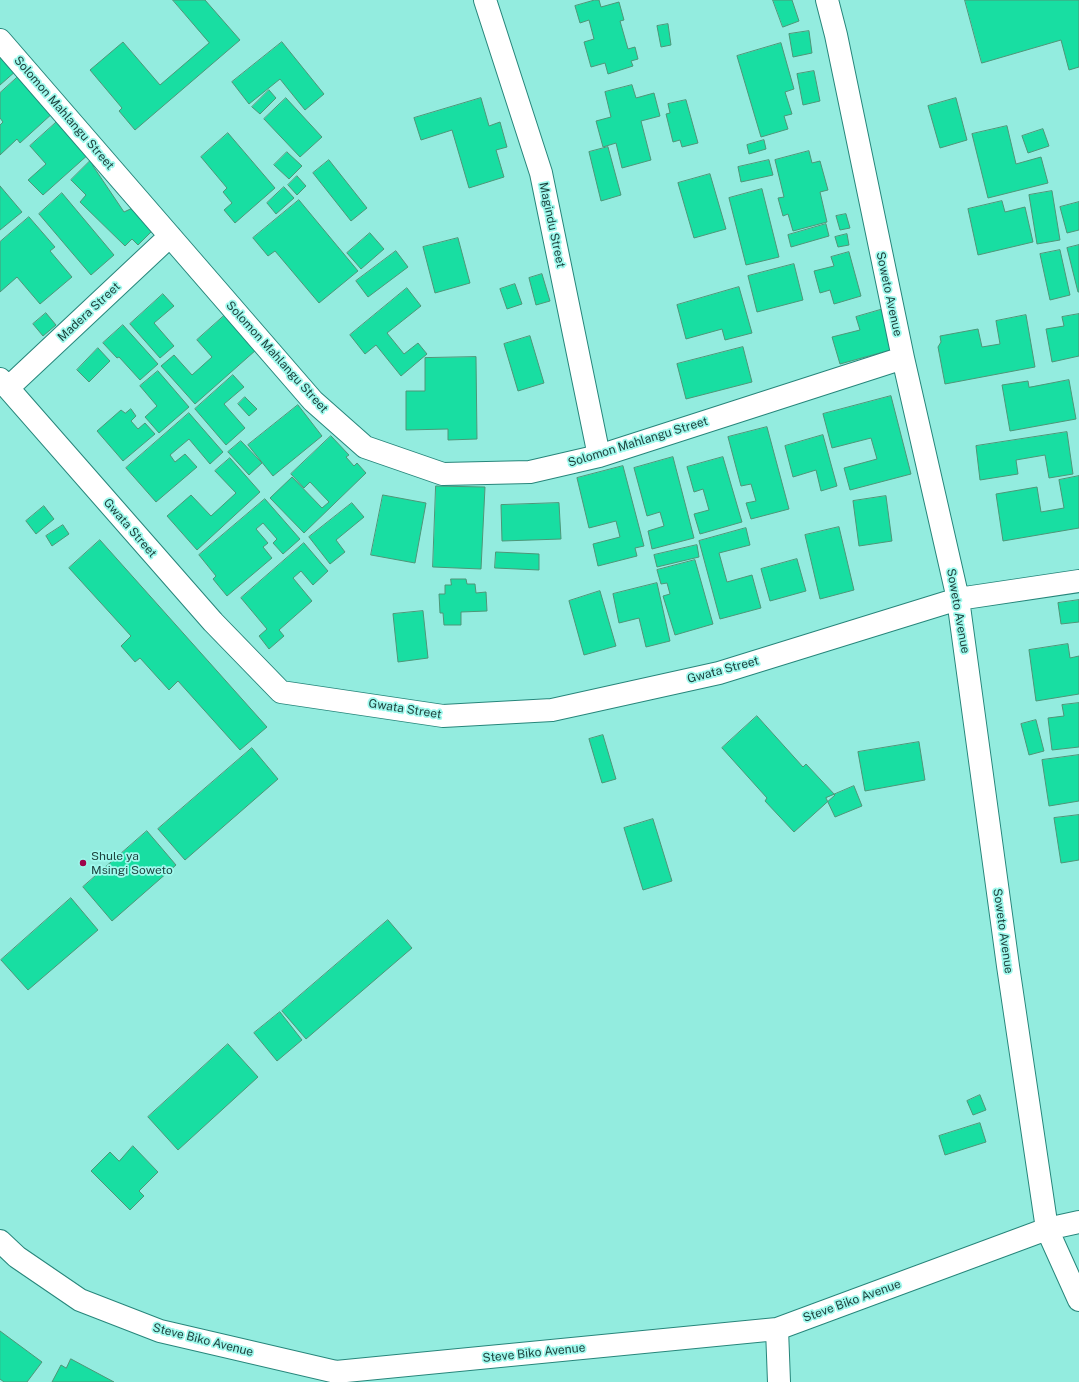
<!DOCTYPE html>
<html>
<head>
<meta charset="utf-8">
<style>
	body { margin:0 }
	canvas { display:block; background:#93ecdf }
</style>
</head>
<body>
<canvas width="1079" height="1382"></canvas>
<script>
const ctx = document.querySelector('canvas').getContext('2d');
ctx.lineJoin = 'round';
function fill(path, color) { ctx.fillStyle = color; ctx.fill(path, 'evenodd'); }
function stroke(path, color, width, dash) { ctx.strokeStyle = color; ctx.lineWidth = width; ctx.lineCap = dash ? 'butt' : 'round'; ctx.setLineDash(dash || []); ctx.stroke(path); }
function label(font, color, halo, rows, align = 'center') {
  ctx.font = font + ' "Public Sans",sans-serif'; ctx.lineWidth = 3.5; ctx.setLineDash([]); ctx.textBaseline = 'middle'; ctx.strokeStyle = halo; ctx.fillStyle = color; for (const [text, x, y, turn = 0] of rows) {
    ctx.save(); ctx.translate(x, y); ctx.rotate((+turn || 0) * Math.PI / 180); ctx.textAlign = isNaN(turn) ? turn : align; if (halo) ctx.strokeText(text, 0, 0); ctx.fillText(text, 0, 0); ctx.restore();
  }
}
const building = new Path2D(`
	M 173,0 L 205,0 L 240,40 L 135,130 L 119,111 L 122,108 L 90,70 L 123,42 L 160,85 L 209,43 Z
	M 595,0 L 599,0 L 601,7 L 619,2 L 624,20 L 620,21 L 628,49 L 635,47 L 638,59 L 631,61 L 633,66 L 608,74 L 605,63 L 591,67 L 584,42 L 594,39 L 589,20 L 580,23 L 575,6 Z
	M 773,0 L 792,0 L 799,21 L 783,27 Z
	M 965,0 L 1079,0 L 1079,67 L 1069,70 L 1061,40 L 982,63 Z
	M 668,24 L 671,45 L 661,47 L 657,26 Z
	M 809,31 L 812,53 L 793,57 L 789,34 Z
	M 282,42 L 324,94 L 305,110 L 280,79 L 249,104 L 232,82 Z
	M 781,43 L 794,89 L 785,92 L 792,114 L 784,116 L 788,129 L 761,137 L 737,56 Z
	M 0,50 L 17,70 L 0,85 Z
	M 814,71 L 820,101 L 803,105 L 797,74 Z
	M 20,75 L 54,112 L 20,143 L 17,139 L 0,155 L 0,125 L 3,122 L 0,118 L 0,93 Z
	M 632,85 L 636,98 L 654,93 L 660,116 L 641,121 L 651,160 L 622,168 L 616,143 L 603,147 L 596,121 L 611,117 L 605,92 Z
	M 269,90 L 276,98 L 260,114 L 252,107 Z
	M 286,98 L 322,137 L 300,157 L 264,119 Z
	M 481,98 L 489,126 L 500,122 L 507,147 L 496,150 L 504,177 L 469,188 L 452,130 L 421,140 L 414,118 Z
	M 956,98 L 967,140 L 940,148 L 928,106 Z
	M 686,100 L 698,143 L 682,147 L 680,140 L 673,142 L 666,114 L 670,113 L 668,104 Z
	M 60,119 L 90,153 L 43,195 L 28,180 L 46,164 L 30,146 Z
	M 1007,126 L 1016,164 L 1041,157 L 1048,183 L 988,198 L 972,134 Z
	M 1043,129 L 1049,146 L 1028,153 L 1022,136 Z
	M 228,133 L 275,188 L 235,223 L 224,210 L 232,203 L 223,192 L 227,188 L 201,157 Z
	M 764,140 L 766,149 L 749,154 L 747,145 Z
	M 608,147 L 621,195 L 601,201 L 589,152 Z
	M 809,151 L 812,163 L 820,161 L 828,190 L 820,192 L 827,222 L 793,231 L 788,214 L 783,216 L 778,198 L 784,197 L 775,160 Z
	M 287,152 L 302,166 L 289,179 L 274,165 Z
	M 92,159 L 93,166 L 124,212 L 139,205 L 159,224 L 138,245 L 132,239 L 125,246 L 80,202 L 86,195 L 71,180 Z
	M 329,160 L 367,208 L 351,221 L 313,173 Z
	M 769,160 L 773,175 L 741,182 L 738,167 Z
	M 710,174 L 726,229 L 694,238 L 678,183 Z
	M 297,176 L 306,186 L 297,195 L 288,185 Z
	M 0,186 L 22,212 L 0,230 Z
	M 284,187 L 294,198 L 276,214 L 267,203 Z
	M 762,189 L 779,257 L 746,265 L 729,198 Z
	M 1052,191 L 1060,240 L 1037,244 L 1029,195 Z
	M 62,193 L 114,255 L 91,275 L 39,214 Z
	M 299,200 L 358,271 L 319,303 L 275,251 L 268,256 L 253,238 Z
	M 1002,201 L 1005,212 L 1025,207 L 1033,242 L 978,255 L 968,209 Z
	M 1079,202 L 1079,230 L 1067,233 L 1060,207 Z
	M 846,214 L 850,228 L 840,230 L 836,216 Z
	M 29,217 L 55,247 L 50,251 L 72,277 L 40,304 L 17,277 L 0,292 L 0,242 Z
	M 826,224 L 829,236 L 791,247 L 788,235 Z
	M 370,233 L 384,249 L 361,269 L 347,253 Z
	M 847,234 L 849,245 L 838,247 L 835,237 Z
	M 458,238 L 470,283 L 435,293 L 423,247 Z
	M 1079,245 L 1079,292 L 1078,292 L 1067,248 Z
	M 1060,250 L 1070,295 L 1050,300 L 1040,254 Z
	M 396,251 L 408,267 L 368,297 L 356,281 Z
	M 849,252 L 861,296 L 834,304 L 830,290 L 820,293 L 814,271 L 834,266 L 831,257 Z
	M 794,264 L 803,300 L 757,312 L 748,276 Z
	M 542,274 L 550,301 L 536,305 L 529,278 Z
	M 515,284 L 522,304 L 507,309 L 500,289 Z
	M 739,287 L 752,333 L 725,340 L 722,329 L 686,339 L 677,305 Z
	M 407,288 L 421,306 L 387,333 L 404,354 L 418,343 L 427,354 L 401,376 L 376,345 L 365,354 L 350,335 Z
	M 163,294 L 174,306 L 154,323 L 174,346 L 160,358 L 130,324 Z
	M 887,308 L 898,348 L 840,364 L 832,337 L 860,330 L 856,317 Z
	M 46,313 L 56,325 L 43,336 L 33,324 Z
	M 1079,314 L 1079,356 L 1052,362 L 1046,329 L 1064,326 L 1062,317 Z
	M 225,315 L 256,350 L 195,404 L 161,366 L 174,355 L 192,375 L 212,357 L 197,340 Z
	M 1026,315 L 1035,367 L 945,384 L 938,347 L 941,342 L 940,336 L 978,329 L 982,347 L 1000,344 L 996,321 Z
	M 123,325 L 158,364 L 140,380 L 119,357 L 117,358 L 103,343 Z
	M 530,336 L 544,383 L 518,391 L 504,344 Z
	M 743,347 L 752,382 L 686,399 L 677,364 Z
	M 98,348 L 110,361 L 89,382 L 77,370 Z
	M 476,357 L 477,439 L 448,440 L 448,429 L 406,430 L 406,391 L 425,391 L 425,358 Z
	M 158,371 L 189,407 L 159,433 L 145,417 L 157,406 L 140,386 Z
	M 233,375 L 244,387 L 224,404 L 245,428 L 226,445 L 195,409 Z
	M 1069,380 L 1076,419 L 1010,431 L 1002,385 L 1028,381 L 1029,387 Z
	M 891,396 L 911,474 L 850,490 L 844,468 L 877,459 L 871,438 L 832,448 L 823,414 Z
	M 245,397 L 257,409 L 249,416 L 238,404 Z
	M 298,405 L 322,436 L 273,476 L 248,445 Z
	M 131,409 L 136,416 L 131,421 L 138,429 L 145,423 L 155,434 L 123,461 L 97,431 L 121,410 L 125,413 Z
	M 189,413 L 223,452 L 210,464 L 189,439 L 170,455 L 175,462 L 185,454 L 197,467 L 156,502 L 126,468 Z
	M 767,427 L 789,509 L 751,519 L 746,503 L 756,501 L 751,484 L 741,486 L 728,437 Z
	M 1067,432 L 1073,474 L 1049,478 L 1045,455 L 1016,460 L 1018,474 L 980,480 L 976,446 Z
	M 823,435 L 837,486 L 821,491 L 816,470 L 793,477 L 785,446 Z
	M 331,436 L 349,455 L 346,457 L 354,466 L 357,463 L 366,473 L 304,533 L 270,498 L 292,477 L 322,508 L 329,502 L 310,482 L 304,488 L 291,474 Z
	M 241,441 L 262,463 L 249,475 L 228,452 Z
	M 673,457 L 694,538 L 652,549 L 648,531 L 664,526 L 660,512 L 647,516 L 634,468 Z
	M 723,457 L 742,522 L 700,534 L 694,514 L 709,510 L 703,489 L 694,492 L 687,467 Z
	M 230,458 L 260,492 L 197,550 L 167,516 L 191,495 L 211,516 L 236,493 L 215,471 Z
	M 623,466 L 644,546 L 635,548 L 637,556 L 598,566 L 593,544 L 620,537 L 616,521 L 589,528 L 577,478 Z
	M 1079,476 L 1079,528 L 1003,541 L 996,494 L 1037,487 L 1041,512 L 1064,508 L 1059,480 Z
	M 436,486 L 485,487 L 481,569 L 433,567 Z
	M 383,495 L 426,503 L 415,563 L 371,555 Z
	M 886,496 L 892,541 L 859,546 L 853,501 Z
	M 265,499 L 300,539 L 283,554 L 273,543 L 277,539 L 263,523 L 256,529 L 268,543 L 263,547 L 272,558 L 227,596 L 213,579 L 216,576 L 199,555 Z
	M 352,503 L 364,517 L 336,540 L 345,552 L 330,564 L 309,537 Z
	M 559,503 L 561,539 L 502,541 L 501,505 Z
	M 44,506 L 54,519 L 36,534 L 26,521 Z
	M 63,525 L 69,534 L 52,546 L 46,536 Z
	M 839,527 L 854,590 L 820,599 L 805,535 Z
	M 746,528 L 750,545 L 719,553 L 727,582 L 752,575 L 761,608 L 720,619 L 699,541 Z
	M 100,540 L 267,727 L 240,750 L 178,681 L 169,690 L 140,658 L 135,662 L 121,646 L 131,636 L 69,568 Z
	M 304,543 L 328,571 L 313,585 L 301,571 L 293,578 L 312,601 L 279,630 L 284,636 L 269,649 L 259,636 L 267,629 L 241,598 Z
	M 697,545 L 699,557 L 657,567 L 654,555 Z
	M 496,552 L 539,554 L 539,570 L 495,568 Z
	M 797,559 L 806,591 L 770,601 L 761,569 Z
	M 695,560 L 713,624 L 675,635 L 663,596 L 670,594 L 667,583 L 661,584 L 657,570 Z
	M 451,579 L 466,579 L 467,584 L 475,584 L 476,593 L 486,592 L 487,611 L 461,612 L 461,625 L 444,625 L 443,613 L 440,613 L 439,594 L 445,594 L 445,585 L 451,585 Z
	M 657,583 L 670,641 L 646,647 L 639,618 L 619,623 L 613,594 Z
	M 600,591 L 616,646 L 584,655 L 569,601 Z
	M 1079,600 L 1079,622 L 1061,624 L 1058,603 Z
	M 423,611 L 428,658 L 398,662 L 393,614 Z
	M 1068,644 L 1070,658 L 1079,656 L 1079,694 L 1036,701 L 1029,650 Z
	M 1079,703 L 1079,747 L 1052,750 L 1048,718 L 1064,716 L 1062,705 Z
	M 757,716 L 803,767 L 806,764 L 835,795 L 794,832 L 765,801 L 767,798 L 722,748 Z
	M 1036,720 L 1044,751 L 1029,755 L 1021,724 Z
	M 603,735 L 616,779 L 602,783 L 589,739 Z
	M 919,742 L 925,780 L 865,791 L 858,752 Z
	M 252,748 L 278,779 L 185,860 L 158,829 Z
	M 1079,755 L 1079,801 L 1049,806 L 1042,760 Z
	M 854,786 L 862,806 L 835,817 L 826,798 Z
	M 1079,815 L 1079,860 L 1061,863 L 1054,818 Z
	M 653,819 L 672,881 L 643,890 L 624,828 Z
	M 147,831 L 176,865 L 112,921 L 83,887 Z
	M 71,898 L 98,930 L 28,990 L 1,960 Z
	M 388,920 L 412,948 L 306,1039 L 282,1011 Z
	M 280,1012 L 302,1040 L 277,1061 L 254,1033 Z
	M 228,1044 L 258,1077 L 178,1150 L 148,1117 Z
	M 980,1095 L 986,1110 L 973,1115 L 967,1101 Z
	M 980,1123 L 986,1142 L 945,1155 L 939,1136 Z
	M 133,1146 L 158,1172 L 139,1191 L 144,1196 L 130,1210 L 91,1171 L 110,1152 L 119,1161 Z
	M 0,1331 L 42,1362 L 27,1382 L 4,1382 L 0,1379 Z
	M 71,1359 L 114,1382 L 52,1382 L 61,1365 L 66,1368 Z`);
fill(building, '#18dea2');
stroke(building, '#4e9678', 1);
const minor = new Path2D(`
	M 485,0 L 541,173 L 599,456
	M 827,0 L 836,35 L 903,358 L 958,599 L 1008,966 L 1047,1229 L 1079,1300
	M 0,40 L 313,401 L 365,447 L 443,474 L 530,472 L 599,456 L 903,358
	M 0,379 L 213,622 L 281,692 L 443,716 L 552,710 L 719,673 L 958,599 L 1079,581
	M 8,388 L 170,236
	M 0,1241 L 17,1257 L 80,1300 L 160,1331 L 336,1372 L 777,1329 L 1047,1229 L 1079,1222
	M 777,1329 L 779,1382`);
stroke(minor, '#27867b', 24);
stroke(minor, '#fff', 22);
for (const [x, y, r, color] of [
	[83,863,4,"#9e0249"]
]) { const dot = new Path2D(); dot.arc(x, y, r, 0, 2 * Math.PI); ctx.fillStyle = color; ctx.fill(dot); stroke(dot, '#a0f9ed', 1.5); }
label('12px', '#1e443f', '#a0f9ed', [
	["Solomon Mahlangu Street",64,113,49],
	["Magindu Street",552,225,78],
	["Soweto Avenue",889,294,78],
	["Madera Street",89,312,-43],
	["Solomon Mahlangu Street",277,357,48],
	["Solomon Mahlangu Street",638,442,-17],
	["Gwata Street",130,528,49],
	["Soweto Avenue",958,611,80],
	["Gwata Street",723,670,-15],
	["Gwata Street",405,709,9],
	["Soweto Avenue",1003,931,82],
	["Steve Biko Avenue",852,1301,-20],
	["Steve Biko Avenue",203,1340,14],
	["Steve Biko Avenue",534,1353,-6]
]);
label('12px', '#1e443f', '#a0f9ed', [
	["Shule ya",91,856],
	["Msingi Soweto",91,870]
], 'left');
</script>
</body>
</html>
